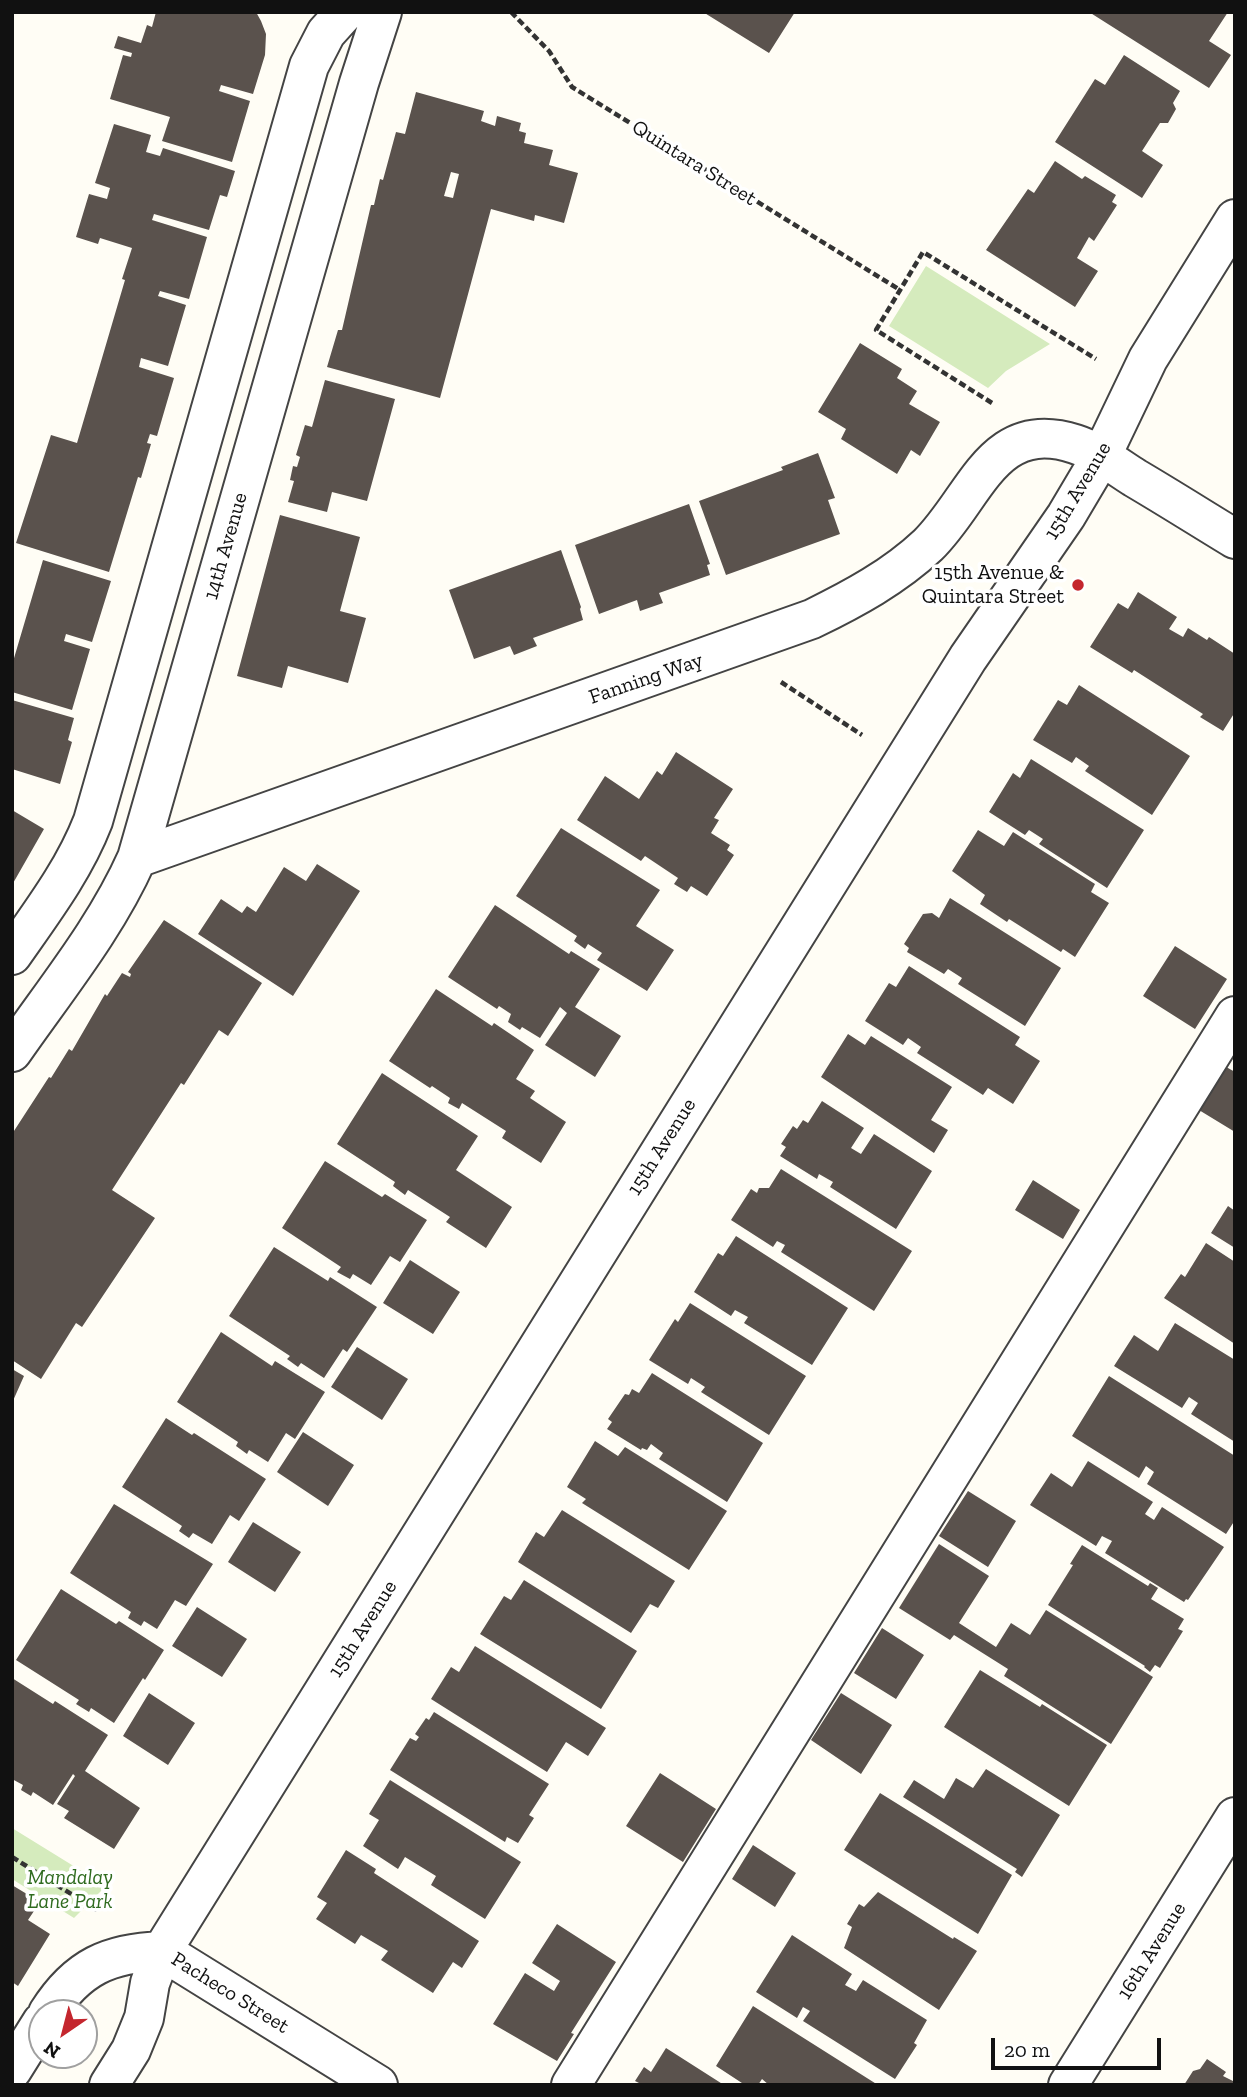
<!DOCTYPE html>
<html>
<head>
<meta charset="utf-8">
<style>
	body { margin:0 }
	#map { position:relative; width:1247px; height:2097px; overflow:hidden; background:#fffdf5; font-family:"Zilla Slab",serif }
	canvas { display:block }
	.frame { position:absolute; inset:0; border:14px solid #111; pointer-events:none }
	.north { position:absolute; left:28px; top:1999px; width:70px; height:70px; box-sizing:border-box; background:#fff; border:2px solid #a0a0a0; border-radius:50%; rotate:215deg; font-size:19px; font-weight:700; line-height:28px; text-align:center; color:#111 }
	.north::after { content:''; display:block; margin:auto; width:24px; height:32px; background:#c4262e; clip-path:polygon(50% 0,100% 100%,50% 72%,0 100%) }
	.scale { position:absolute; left:991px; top:2038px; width:170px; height:32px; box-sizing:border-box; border:4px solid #111; border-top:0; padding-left:9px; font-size:21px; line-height:24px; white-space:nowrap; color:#111; -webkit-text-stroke:5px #fff; paint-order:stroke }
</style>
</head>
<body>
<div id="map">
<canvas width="1247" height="2097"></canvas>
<div class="frame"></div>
<div class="north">N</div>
<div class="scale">20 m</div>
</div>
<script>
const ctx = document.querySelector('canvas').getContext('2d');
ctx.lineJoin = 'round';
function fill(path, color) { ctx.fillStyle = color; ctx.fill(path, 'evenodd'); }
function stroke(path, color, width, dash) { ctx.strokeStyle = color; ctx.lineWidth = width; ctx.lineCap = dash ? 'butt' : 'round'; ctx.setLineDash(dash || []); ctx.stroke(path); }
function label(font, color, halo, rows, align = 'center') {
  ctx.font = font + ' "Zilla Slab",serif'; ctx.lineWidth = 7; ctx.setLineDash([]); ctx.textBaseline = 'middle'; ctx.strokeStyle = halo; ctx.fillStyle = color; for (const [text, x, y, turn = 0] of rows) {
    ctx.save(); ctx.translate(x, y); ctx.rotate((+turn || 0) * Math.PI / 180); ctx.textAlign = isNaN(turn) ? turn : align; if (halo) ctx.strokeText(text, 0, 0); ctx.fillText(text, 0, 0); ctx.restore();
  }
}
fill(new Path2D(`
	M 926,266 L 1050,344 L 1006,371 L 988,388 L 889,326 Z
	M 12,1828 L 106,1886 L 74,1918 L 12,1879 Z`), '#d5ebbd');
fill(new Path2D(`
	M 156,12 L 256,12 L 261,21 L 266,34 L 265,55 L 253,94 L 221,85 L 219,91 L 250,101 L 232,162 L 162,141 L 170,117 L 110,99 L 123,55 L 131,57 L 132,53 L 114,48 L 118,36 L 141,43 L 147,25 L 152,27 Z
	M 703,12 L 795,12 L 769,53 Z
	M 1089,12 L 1228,12 L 1209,41 L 1231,55 L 1209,88 Z
	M 1124,55 L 1180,91 L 1173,103 L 1176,109 L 1168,123 L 1160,123 L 1142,151 L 1163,165 L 1142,198 L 1055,142 L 1095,79 L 1105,85 Z
	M 416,92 L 484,111 L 481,121 L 495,126 L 497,116 L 521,123 L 519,131 L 526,133 L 524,143 L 553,150 L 549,165 L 578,173 L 564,223 L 535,215 L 534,221 L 491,209 L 440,398 L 327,367 L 338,330 L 342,330 L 371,205 L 374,205 L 380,179 L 383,180 L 396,132 L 405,134 ZM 451,172 L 459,174 L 453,198 L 444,196 Z
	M 114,124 L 151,135 L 146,152 L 160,156 L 163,148 L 235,171 L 227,197 L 220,195 L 209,230 L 154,214 L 152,220 L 207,237 L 189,299 L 160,291 L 158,296 L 186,305 L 168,366 L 141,358 L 139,367 L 174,378 L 157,436 L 150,434 L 147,443 L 151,444 L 141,478 L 138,477 L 109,572 L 16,543 L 51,435 L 77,443 L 125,280 L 122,279 L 132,248 L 100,238 L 98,244 L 76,237 L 89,194 L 107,199 L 110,188 L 95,183 Z
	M 1055,161 L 1082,179 L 1085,176 L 1116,195 L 1112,202 L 1117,205 L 1094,241 L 1089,237 L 1077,258 L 1098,271 L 1075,307 L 986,250 L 1028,189 L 1034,193 Z
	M 860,343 L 902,369 L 897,378 L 917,391 L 909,404 L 940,422 L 920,456 L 911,450 L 897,474 L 841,439 L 846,429 L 818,412 Z
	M 325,380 L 395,399 L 367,501 L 332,492 L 327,512 L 288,502 L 294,481 L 290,480 L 293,466 L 297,467 L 300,457 L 296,455 L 305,425 L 312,427 Z
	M 818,453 L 835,498 L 828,500 L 840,534 L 726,575 L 699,501 L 783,470 L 781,467 Z
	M 689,504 L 710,564 L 707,565 L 710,575 L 659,593 L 663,603 L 640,611 L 637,600 L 599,614 L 575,545 Z
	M 280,515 L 360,537 L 340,611 L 366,618 L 348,683 L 288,666 L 282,688 L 237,676 Z
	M 561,550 L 581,607 L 580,609 L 583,620 L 533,638 L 537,646 L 514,655 L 510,646 L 474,659 L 449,590 Z
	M 43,560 L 111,581 L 92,642 L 66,634 L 64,641 L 90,649 L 72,710 L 12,692 L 12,665 Z
	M 1138,592 L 1177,617 L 1169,629 L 1183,637 L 1188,628 L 1207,640 L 1209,637 L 1235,654 L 1235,712 L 1223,731 L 1200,717 L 1203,714 L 1134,670 L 1132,673 L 1090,647 L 1118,603 L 1128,609 Z
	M 1079,685 L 1190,756 L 1152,815 L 1085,771 L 1089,766 L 1076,757 L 1072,763 L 1033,740 L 1058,700 L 1067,705 Z
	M 12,700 L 74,718 L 68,740 L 72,742 L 60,784 L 12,769 Z
	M 676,752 L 733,789 L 714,818 L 719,820 L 711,833 L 730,845 L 727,850 L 734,855 L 707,896 L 691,886 L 687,892 L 674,884 L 678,878 L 645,856 L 641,861 L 577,820 L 605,776 L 639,799 L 657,771 L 662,775 Z
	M 1031,759 L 1144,830 L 1107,888 L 1039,844 L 1043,839 L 1029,830 L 1025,835 L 989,812 L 1013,773 L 1020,778 Z
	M 12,810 L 44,829 L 12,885 Z
	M 561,828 L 660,890 L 636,926 L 674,950 L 647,991 L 597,960 L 602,953 L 588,944 L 585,949 L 574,941 L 577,936 L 516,896 Z
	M 978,830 L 1004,846 L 1013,832 L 1095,884 L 1091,892 L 1109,903 L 1075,957 L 1063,949 L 1061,952 L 1009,919 L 1007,922 L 980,904 L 985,895 L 952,871 Z
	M 317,864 L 360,891 L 293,996 L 198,934 L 221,899 L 242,913 L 247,906 L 256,912 L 284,867 L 306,881 Z
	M 950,898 L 1061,968 L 1025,1026 L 958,984 L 962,978 L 948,969 L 944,974 L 907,952 L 909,948 L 904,944 L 923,914 L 932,913 L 939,918 Z
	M 495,905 L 569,954 L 571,951 L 600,969 L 575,1007 L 621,1036 L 595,1077 L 545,1045 L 567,1013 L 560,1007 L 540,1038 L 522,1027 L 520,1030 L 508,1022 L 511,1014 L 499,1006 L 497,1009 L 448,977 Z
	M 164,920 L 262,983 L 228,1036 L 219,1030 L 184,1085 L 181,1083 L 112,1190 L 155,1218 L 82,1327 L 76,1323 L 41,1379 L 12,1360 L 12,1134 L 49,1077 L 51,1078 L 69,1049 L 72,1051 L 105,994 L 107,996 L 122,973 L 130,977 L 131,974 L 128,972 Z
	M 1175,946 L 1227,979 L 1195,1029 L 1143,996 Z
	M 909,966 L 1020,1037 L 1015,1045 L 1040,1061 L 1013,1104 L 988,1088 L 983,1095 L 917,1053 L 921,1047 L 908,1038 L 903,1045 L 865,1021 L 889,983 L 896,987 Z
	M 436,989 L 492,1026 L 494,1023 L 534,1050 L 516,1079 L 535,1091 L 530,1098 L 566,1122 L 541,1163 L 502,1138 L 506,1131 L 462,1103 L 459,1109 L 448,1103 L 450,1098 L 432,1086 L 430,1088 L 389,1061 Z
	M 848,1034 L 865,1045 L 871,1036 L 952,1087 L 931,1120 L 948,1130 L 934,1153 L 821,1077 Z
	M 1221,1064 L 1235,1072 L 1235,1132 L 1194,1107 Z
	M 382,1073 L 478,1136 L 456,1170 L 512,1207 L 486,1248 L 446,1222 L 450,1217 L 408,1190 L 405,1195 L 393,1186 L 395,1182 L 337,1144 Z
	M 822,1101 L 864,1128 L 851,1148 L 861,1154 L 874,1134 L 932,1171 L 896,1229 L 830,1187 L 833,1182 L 819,1174 L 817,1179 L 780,1156 L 786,1147 L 781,1144 L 793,1126 L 797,1129 L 803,1120 L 808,1123 Z
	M 325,1161 L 382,1197 L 385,1194 L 427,1220 L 400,1262 L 390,1256 L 371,1285 L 353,1274 L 350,1279 L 337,1272 L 341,1267 L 282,1228 Z
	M 781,1169 L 912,1251 L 874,1311 L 781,1252 L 785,1245 L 777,1241 L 773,1247 L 731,1220 L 751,1189 L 757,1193 L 759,1188 L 769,1188 Z
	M 1033,1180 L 1080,1210 L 1063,1239 L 1015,1210 Z
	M 1228,1206 L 1235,1211 L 1235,1248 L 1211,1233 Z
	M 736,1236 L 848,1308 L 812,1365 L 744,1323 L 748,1317 L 735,1310 L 731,1316 L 694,1292 L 718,1253 L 723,1256 Z
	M 1206,1243 L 1235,1262 L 1235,1344 L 1164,1298 L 1181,1274 L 1185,1277 Z
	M 274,1247 L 328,1281 L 330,1277 L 377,1307 L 347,1352 L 343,1349 L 324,1378 L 301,1363 L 298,1367 L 287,1359 L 290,1356 L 229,1316 Z
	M 410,1260 L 460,1292 L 433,1334 L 383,1303 Z
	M 690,1303 L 806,1376 L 769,1435 L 701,1392 L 705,1387 L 691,1378 L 688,1384 L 649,1360 L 675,1319 L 678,1322 Z
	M 1175,1323 L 1235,1360 L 1235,1442 L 1191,1414 L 1198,1403 L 1189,1397 L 1182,1408 L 1114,1366 L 1134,1335 L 1158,1351 Z
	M 221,1332 L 272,1366 L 275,1361 L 325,1392 L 295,1439 L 286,1433 L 268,1462 L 249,1450 L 247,1454 L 236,1446 L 238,1442 L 177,1402 Z
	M 357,1347 L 408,1379 L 382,1420 L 331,1387 Z
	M 12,1369 L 24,1376 L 12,1403 Z
	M 652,1373 L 763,1443 L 727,1502 L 659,1459 L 663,1453 L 651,1444 L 647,1450 L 642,1448 L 641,1450 L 607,1429 L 612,1422 L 608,1419 L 625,1394 L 629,1395 L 632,1389 L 639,1393 Z
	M 1109,1376 L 1235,1456 L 1235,1520 L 1226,1534 L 1147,1484 L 1154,1472 L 1146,1466 L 1139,1478 L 1072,1436 Z
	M 166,1418 L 192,1435 L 194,1433 L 266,1479 L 239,1521 L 230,1515 L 212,1544 L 193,1533 L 189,1538 L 179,1531 L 182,1526 L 122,1487 Z
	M 303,1432 L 354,1465 L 328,1506 L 277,1472 Z
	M 595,1441 L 618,1456 L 625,1447 L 727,1511 L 689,1570 L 582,1503 L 586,1499 L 567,1487 Z
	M 1088,1461 L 1153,1502 L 1145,1514 L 1154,1520 L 1162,1507 L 1224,1547 L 1188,1600 L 1186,1599 L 1184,1602 L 1105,1553 L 1112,1541 L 1102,1536 L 1096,1546 L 1030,1505 L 1051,1473 L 1072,1487 Z
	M 968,1491 L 1016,1521 L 988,1567 L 939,1536 Z
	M 114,1504 L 213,1564 L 186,1606 L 175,1600 L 157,1629 L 144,1621 L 141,1626 L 128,1618 L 131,1612 L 70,1573 Z
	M 562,1510 L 675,1581 L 658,1608 L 650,1604 L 631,1633 L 518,1562 L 536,1532 L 544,1537 Z
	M 253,1522 L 301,1552 L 275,1592 L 228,1562 Z
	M 939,1544 L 989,1576 L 959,1623 L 996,1647 L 1011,1623 L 1030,1635 L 1046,1610 L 1153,1677 L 1111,1744 L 1004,1676 L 1008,1669 L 954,1635 L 950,1640 L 899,1608 Z
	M 1082,1545 L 1148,1586 L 1150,1583 L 1158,1588 L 1151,1599 L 1184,1619 L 1178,1629 L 1183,1631 L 1160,1668 L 1155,1665 L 1150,1672 L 1144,1667 L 1145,1666 L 1048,1605 L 1073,1565 L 1070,1564 Z
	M 524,1580 L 637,1651 L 601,1709 L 480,1634 L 504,1596 L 511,1600 Z
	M 61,1589 L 116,1624 L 119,1621 L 164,1650 L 145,1680 L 143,1678 L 114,1723 L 91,1708 L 89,1712 L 76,1704 L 79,1700 L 16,1660 Z
	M 197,1607 L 247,1639 L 222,1677 L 172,1646 Z
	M 882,1628 L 924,1655 L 896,1699 L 854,1673 Z
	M 475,1646 L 606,1728 L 588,1756 L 566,1742 L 547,1772 L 431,1699 L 451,1667 L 459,1672 Z
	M 980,1670 L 1040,1707 L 1042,1704 L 1107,1745 L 1069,1806 L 944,1727 Z
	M 12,1678 L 53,1704 L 55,1701 L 108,1735 L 85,1771 L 140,1808 L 114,1849 L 64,1818 L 69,1811 L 57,1804 L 75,1776 L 73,1774 L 53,1805 L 33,1792 L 31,1796 L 21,1790 L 23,1785 L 12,1779 Z
	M 149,1693 L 195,1723 L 168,1765 L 123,1736 Z
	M 841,1693 L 892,1725 L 861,1774 L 811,1740 Z
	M 434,1712 L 549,1784 L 529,1815 L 534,1818 L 518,1843 L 507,1837 L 505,1842 L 390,1770 L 410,1738 L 416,1741 L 419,1737 L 415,1734 L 426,1718 L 429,1720 Z
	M 986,1769 L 1060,1815 L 1022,1877 L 1015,1872 L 1017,1869 L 903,1797 L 914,1780 L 944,1799 L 956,1778 L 973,1788 Z
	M 660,1773 L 716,1809 L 683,1862 L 626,1826 Z
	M 390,1780 L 521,1862 L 485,1919 L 431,1885 L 436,1876 L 405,1857 L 398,1869 L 363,1846 L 379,1820 L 369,1814 Z
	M 880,1793 L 1012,1875 L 978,1934 L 844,1850 Z
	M 753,1845 L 796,1873 L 775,1907 L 732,1879 Z
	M 346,1850 L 376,1869 L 374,1873 L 479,1941 L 462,1968 L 453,1962 L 433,1993 L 381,1960 L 388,1951 L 361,1935 L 355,1944 L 316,1919 L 327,1903 L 317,1897 Z
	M 12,1885 L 40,1902 L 28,1920 L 50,1934 L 18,1986 L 12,1982 Z
	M 878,1892 L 953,1939 L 954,1937 L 977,1951 L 939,2010 L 844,1948 L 852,1927 L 847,1924 L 859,1904 L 864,1907 Z
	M 557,1924 L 616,1962 L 571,2033 L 574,2034 L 557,2061 L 493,2024 L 525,1973 L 554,1991 L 560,1981 L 532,1963 Z
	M 792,1935 L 852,1974 L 845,1985 L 856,1991 L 863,1980 L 927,2020 L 914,2043 L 917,2045 L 895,2079 L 803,2021 L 810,2011 L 803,2007 L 797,2018 L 756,1992 Z
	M 753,2006 L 878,2085 L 769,2085 L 762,2079 L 758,2085 L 745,2085 L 716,2066 Z
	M 666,2048 L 724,2085 L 643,2085 L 635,2081 L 644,2067 L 651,2072 Z
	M 1207,2059 L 1226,2072 L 1223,2076 L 1235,2082 L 1235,2085 L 1184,2085 L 1193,2071 L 1200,2069 Z`), '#5a524d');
const minor = new Path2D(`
	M 137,858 L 812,619 C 853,599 894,577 928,545 C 976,498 992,417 1075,444 C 1097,451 1116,466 1135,478 C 1169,498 1202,519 1235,539
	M 12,955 C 42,912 74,870 93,821 L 309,66 L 326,33 L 345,12
	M 12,1052 C 55,990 106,928 137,858 L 359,83 L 382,12
	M 48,2013 C 77,1967 109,1953 162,1951 L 378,2085
	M 12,2070 L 42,2022
	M 109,2085 L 131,2050 L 144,2018 L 150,1983 L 162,1951 L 968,658 L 1066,516 L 1101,457 L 1148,359 L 1235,219
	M 571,2085 L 1235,1016
	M 1068,2085 L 1235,1817`);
stroke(minor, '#444', 42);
stroke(new Path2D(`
	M 511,12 L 549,51 L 572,87 L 900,290
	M 992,403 L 876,330 L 923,252 L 1096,359
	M 781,682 L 862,735
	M 12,1857 L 97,1910`), '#333', 4.5, [7, 3.5]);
stroke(minor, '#fff', 38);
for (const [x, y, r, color] of [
	[1078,585,7,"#c4262e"]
]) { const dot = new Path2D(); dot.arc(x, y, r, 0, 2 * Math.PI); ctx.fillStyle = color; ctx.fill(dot); stroke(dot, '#fff', 2.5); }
label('21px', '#111', '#fff', [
	["Quintara Street",694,163,32],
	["15th Avenue",1078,491,-59],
	["14th Avenue",226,546,-74],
	["Fanning Way",646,679,-19],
	["15th Avenue",662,1147,-58],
	["15th Avenue",363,1629,-58],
	["16th Avenue",1152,1951,-58],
	["Pacheco Street",230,1993,32]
]);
label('21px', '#111', '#fff', [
	["15th Avenue &",1064,573],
	["Quintara Street",1064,597]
], 'right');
label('italic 21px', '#2f6b1f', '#fff', [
	["Mandalay",70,1878],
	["Lane Park",70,1902]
]);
</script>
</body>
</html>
